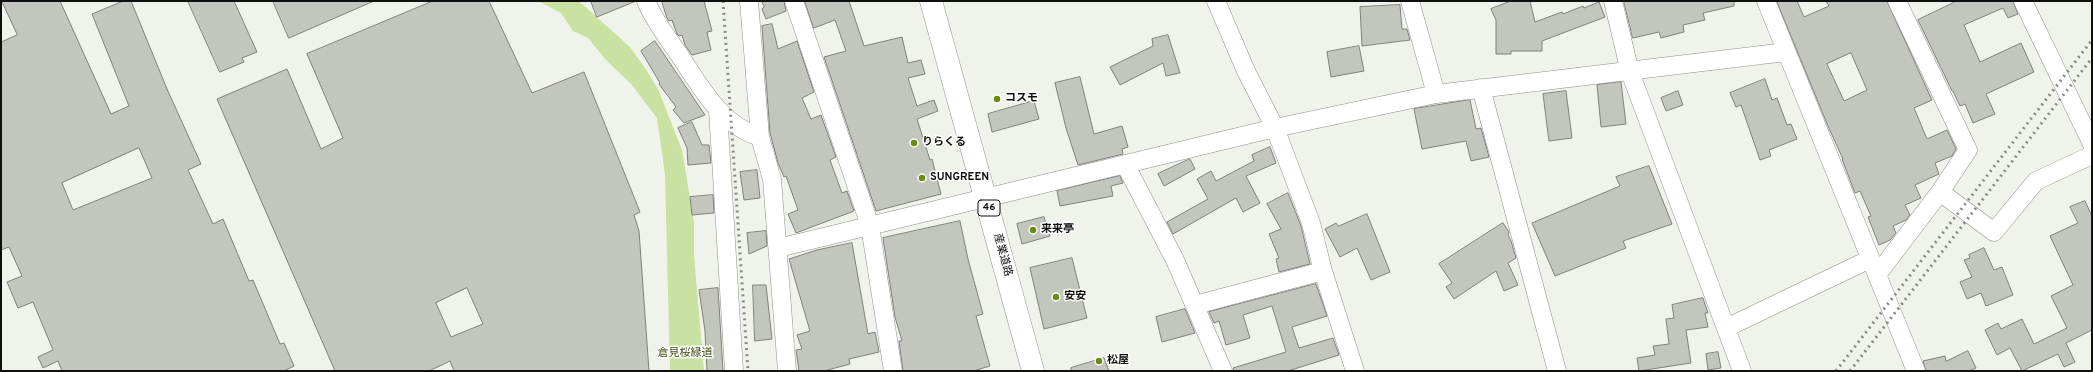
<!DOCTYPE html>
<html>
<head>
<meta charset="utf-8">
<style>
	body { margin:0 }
	#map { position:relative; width:2093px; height:372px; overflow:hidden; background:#f0f3eb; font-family:Overpass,sans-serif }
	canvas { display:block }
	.frame { position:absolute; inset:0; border:2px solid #0f100d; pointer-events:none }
</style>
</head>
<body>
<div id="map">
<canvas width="2093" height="372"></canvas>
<div class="frame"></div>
</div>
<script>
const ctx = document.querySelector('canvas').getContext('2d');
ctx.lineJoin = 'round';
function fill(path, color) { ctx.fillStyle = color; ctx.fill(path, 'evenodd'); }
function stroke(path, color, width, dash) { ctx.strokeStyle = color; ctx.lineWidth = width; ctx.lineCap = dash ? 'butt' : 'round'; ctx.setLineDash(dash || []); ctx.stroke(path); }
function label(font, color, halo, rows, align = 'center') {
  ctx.font = font + ' Overpass,"Noto Sans JP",sans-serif'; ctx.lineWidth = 3; ctx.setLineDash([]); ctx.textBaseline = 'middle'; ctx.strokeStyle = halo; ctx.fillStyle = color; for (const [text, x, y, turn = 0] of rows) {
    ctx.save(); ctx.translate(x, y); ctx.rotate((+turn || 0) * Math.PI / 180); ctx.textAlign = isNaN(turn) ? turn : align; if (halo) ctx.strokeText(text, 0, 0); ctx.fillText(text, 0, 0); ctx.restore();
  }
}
fill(new Path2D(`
	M 538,1 L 578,1 L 581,3 L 630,47 L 645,68 L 658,89 L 682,150 L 694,222 L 694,256 L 704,371 L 670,371 L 665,175 L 657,118 L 631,84 L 606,60 L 588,38 L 573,31 L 561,13 Z`), '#c9e2a1');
const building = new Path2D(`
	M 2,1 L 60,1 L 111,114 L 129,106 L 92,14 L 123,1 L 131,1 L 167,89 L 201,164 L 188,170 L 213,224 L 223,219 L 249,281 L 253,280 L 280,344 L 284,343 L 294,366 L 284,371 L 62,371 L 58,361 L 43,368 L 38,357 L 53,350 L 33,302 L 18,308 L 7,282 L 22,276 L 9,247 L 1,250 L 1,42 L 17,35 ZM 139,148 L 152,178 L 73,210 L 62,183 Z
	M 188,1 L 234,1 L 257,52 L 242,58 L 244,62 L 220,72 Z
	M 273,1 L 374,1 L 289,38 Z
	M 433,1 L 489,1 L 532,93 L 584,72 L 640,212 L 634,215 L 639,231 L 649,371 L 454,371 L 450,361 L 429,371 L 335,371 L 217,99 L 287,69 L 321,149 L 343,138 L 307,54 ZM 467,288 L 483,324 L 451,337 L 436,303 Z
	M 591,1 L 636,1 L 597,17 Z
	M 662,1 L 704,1 L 712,31 L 707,32 L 711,50 L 692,55 L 685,45 L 682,35 L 679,36 L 677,34 L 672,20 L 669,21 L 667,18 Z
	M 762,1 L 784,1 L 786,11 L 766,19 L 762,9 L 764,7 Z
	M 805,1 L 849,1 L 864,46 L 902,37 L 908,63 L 921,60 L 925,74 L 908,78 L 917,106 L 934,100 L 938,111 L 917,119 L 930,160 L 932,159 L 941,194 L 876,211 L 824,57 L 846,51 L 835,20 L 814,28 Z
	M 1511,1 L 1530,1 L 1535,22 L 1562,12 L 1563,14 L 1583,6 L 1584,8 L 1599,2 L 1605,17 L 1542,41 L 1542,51 L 1511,51 L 1511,54 L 1496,54 L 1496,20 L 1491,9 Z
	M 1624,1 L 1734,1 L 1734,6 L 1703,13 L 1705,20 L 1683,25 L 1684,32 L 1661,38 L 1659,32 L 1633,38 Z
	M 1777,1 L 1797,1 L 1804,17 L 1829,6 L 1826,1 L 1887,1 L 1932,100 L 1914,108 L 1927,139 L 1947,130 L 1956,149 L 1952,156 L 1935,163 L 1939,174 L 1915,185 L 1921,198 L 1905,205 L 1910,215 L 1906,220 L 1893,226 L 1896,233 L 1890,240 L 1879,245 L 1868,217 L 1871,216 L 1860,191 L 1855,193 L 1842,159 L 1843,159 L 1828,126 ZM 1851,53 L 1867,90 L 1844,101 L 1827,64 Z
	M 1957,1 L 2013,1 L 2018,14 L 2008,18 L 2003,8 L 1964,25 L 1980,62 L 2021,43 L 2034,72 L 1986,94 L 1995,114 L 1973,123 L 1965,104 L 1960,106 L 1953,91 L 1952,91 L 1918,20 Z
	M 1400,5 L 1402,29 L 1407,29 L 1410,40 L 1362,46 L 1360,7 Z
	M 772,24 L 778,49 L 797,41 L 814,92 L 802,98 L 811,119 L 821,115 L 836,157 L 830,160 L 842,193 L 847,191 L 854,211 L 796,233 L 788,214 L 798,210 L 786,176 L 784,177 L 778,163 L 770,133 L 762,26 Z
	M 1168,35 L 1180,73 L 1166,76 L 1163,63 L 1120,85 L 1110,67 L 1153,46 L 1152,39 Z
	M 655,41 L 684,84 L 705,115 L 684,123 L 673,110 L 676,107 L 659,84 L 660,83 L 641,51 Z
	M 1359,46 L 1364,71 L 1331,77 L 1327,52 Z
	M 1080,77 L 1094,134 L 1122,126 L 1128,147 L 1122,149 L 1123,154 L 1078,165 L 1066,128 L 1055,83 Z
	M 1765,79 L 1772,100 L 1777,98 L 1787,125 L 1791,124 L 1797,139 L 1769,150 L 1771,156 L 1760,160 L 1741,105 L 1736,107 L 1730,93 Z
	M 1621,82 L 1626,124 L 1601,127 L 1597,85 Z
	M 1566,91 L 1572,138 L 1549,141 L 1543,94 Z
	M 1678,91 L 1683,105 L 1666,111 L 1661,98 Z
	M 1470,100 L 1476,129 L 1481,128 L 1489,157 L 1471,161 L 1466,141 L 1422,149 L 1414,109 Z
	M 1034,101 L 1039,119 L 992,132 L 988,114 Z
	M 692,122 L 702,145 L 709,145 L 711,163 L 688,165 L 687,148 L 678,128 Z
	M 1270,147 L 1276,163 L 1246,176 L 1260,203 L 1243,212 L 1236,198 L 1173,234 L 1167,222 L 1208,199 L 1197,179 L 1211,171 L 1216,181 L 1254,161 L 1252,155 Z
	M 1190,159 L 1195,169 L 1164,186 L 1158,174 Z
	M 1649,166 L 1672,224 L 1623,241 L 1626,248 L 1555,276 L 1532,223 L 1620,186 L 1616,177 Z
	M 757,170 L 760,198 L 744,200 L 740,172 Z
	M 1120,176 L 1123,183 L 1111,186 L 1113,196 L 1060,206 L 1057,191 Z
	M 1288,193 L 1301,226 L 1310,264 L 1279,272 L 1276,259 L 1279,258 L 1269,234 L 1281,229 L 1267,204 Z
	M 713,195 L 714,213 L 692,215 L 690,197 Z
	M 2085,201 L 2092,216 L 2092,330 L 2066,343 L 2075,362 L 2064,367 L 2058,354 L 2022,371 L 2010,348 L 1997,355 L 1985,330 L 1998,323 L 2001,329 L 2022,319 L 2034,344 L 2067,328 L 2051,296 L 2073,285 L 2050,236 L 2078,223 L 2070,207 Z
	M 1367,214 L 1390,272 L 1371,280 L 1357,248 L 1340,257 L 1325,229 L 1336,223 L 1338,226 Z
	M 1044,217 L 1050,236 L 1022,244 L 1017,224 Z
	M 960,221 L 968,259 L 983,314 L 976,316 L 990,366 L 973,371 L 903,371 L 899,341 L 902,341 L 895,317 L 883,238 Z
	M 1503,223 L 1509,232 L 1508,235 L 1511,241 L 1516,258 L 1508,263 L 1518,285 L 1504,291 L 1496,271 L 1454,299 L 1446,287 L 1452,283 L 1439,264 Z
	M 766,231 L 767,246 L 749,254 L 747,233 Z
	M 852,243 L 868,334 L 875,332 L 879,352 L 849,359 L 850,364 L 824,371 L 799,371 L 796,350 L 802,349 L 797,335 L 810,331 L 789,259 L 817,250 Z
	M 1984,248 L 1994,270 L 2002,267 L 2013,295 L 1986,306 L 1981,293 L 1967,299 L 1960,282 L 1972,277 L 1964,260 L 1970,258 L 1969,255 Z
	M 1072,258 L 1087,318 L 1044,329 L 1030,268 Z
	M 1316,284 L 1327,316 L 1292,327 L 1299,348 L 1333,338 L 1339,355 L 1288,371 L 1234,371 L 1233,368 L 1286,352 L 1272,306 L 1243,315 L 1250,338 L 1226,345 L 1219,321 L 1214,323 L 1209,312 Z
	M 753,285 L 766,285 L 772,339 L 755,341 Z
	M 718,288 L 723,371 L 707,371 L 705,331 L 699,290 Z
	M 1703,298 L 1708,313 L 1705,313 L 1708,327 L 1686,330 L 1691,363 L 1639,371 L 1637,358 L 1655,355 L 1653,346 L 1669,344 L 1666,319 L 1674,318 L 1672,305 Z
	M 1185,309 L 1195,333 L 1162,342 L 1156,317 Z
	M 1968,351 L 1976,368 L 1969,371 L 1926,371 L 1923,361 L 1945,356 L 1946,361 Z
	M 1718,352 L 1721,368 L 1708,370 L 1706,354 Z
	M 1104,358 L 1109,371 L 1071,371 L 1071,368 Z`);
fill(building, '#c2c6bd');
stroke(building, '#7f827b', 1);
const minor = new Path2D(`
	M 646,1 C 654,21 668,38 680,56 C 702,89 721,125 760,137
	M 749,1 L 760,137 L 772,179 L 787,371
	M 794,1 L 870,226 L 893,371
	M 1216,1 L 1246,71 L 1275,128 L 1311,223 L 1323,271 L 1355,371
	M 1410,1 L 1436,94
	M 1613,1 L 1630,72 L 1742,371
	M 1766,1 L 1916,371
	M 1897,1 L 1968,150 L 1940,192
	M 2023,1 L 2092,144
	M 1481,88 L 1557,371
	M 718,110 L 734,371
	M 1125,164 L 1175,260 L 1223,371
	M 778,248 L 1275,128 L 1436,94 L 1786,52
	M 1877,275 L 1940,192 L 1994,232 L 2036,181 L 2092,155
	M 1195,305 L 1323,271
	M 1726,328 L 1870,259`);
const major = new Path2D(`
	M 931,1 L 1033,371`);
stroke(minor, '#8d9189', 19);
stroke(major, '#8d9189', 23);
stroke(minor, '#fff', 18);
stroke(major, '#fff', 22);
stroke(new Path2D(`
	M 723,1 L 748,371
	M 1836,371 L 2092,40
	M 1850,371 L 2092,58`), '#898b86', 3, [2, 4]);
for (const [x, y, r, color] of [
	[997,99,4,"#698c12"],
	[914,143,4,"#698c12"],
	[922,178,4,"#698c12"],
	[1033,230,4,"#698c12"],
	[1056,297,4,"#698c12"],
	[1099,361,4,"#698c12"]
]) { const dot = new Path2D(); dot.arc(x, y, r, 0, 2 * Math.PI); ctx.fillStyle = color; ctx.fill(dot); stroke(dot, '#fff', 1.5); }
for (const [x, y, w] of [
	[989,208,22]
]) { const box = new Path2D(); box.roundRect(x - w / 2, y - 8, w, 16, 3); ctx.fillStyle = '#fff'; ctx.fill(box); stroke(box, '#0f100d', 1); }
label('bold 10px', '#0f100d', null, [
	["46",989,208]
]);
label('bold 11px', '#0f100d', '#fff', [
	["コスモ",1005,99],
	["りらくる",922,143],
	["SUNGREEN",930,178],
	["来来亭",1041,230],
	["安安",1064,297],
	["松屋",1107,361]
], 'left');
label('11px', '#0f100d', '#fff', [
	["産業道路",1002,255,75]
]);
label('11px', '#405417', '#fff', [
	["倉見桜緑道",685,354]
]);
</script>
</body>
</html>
